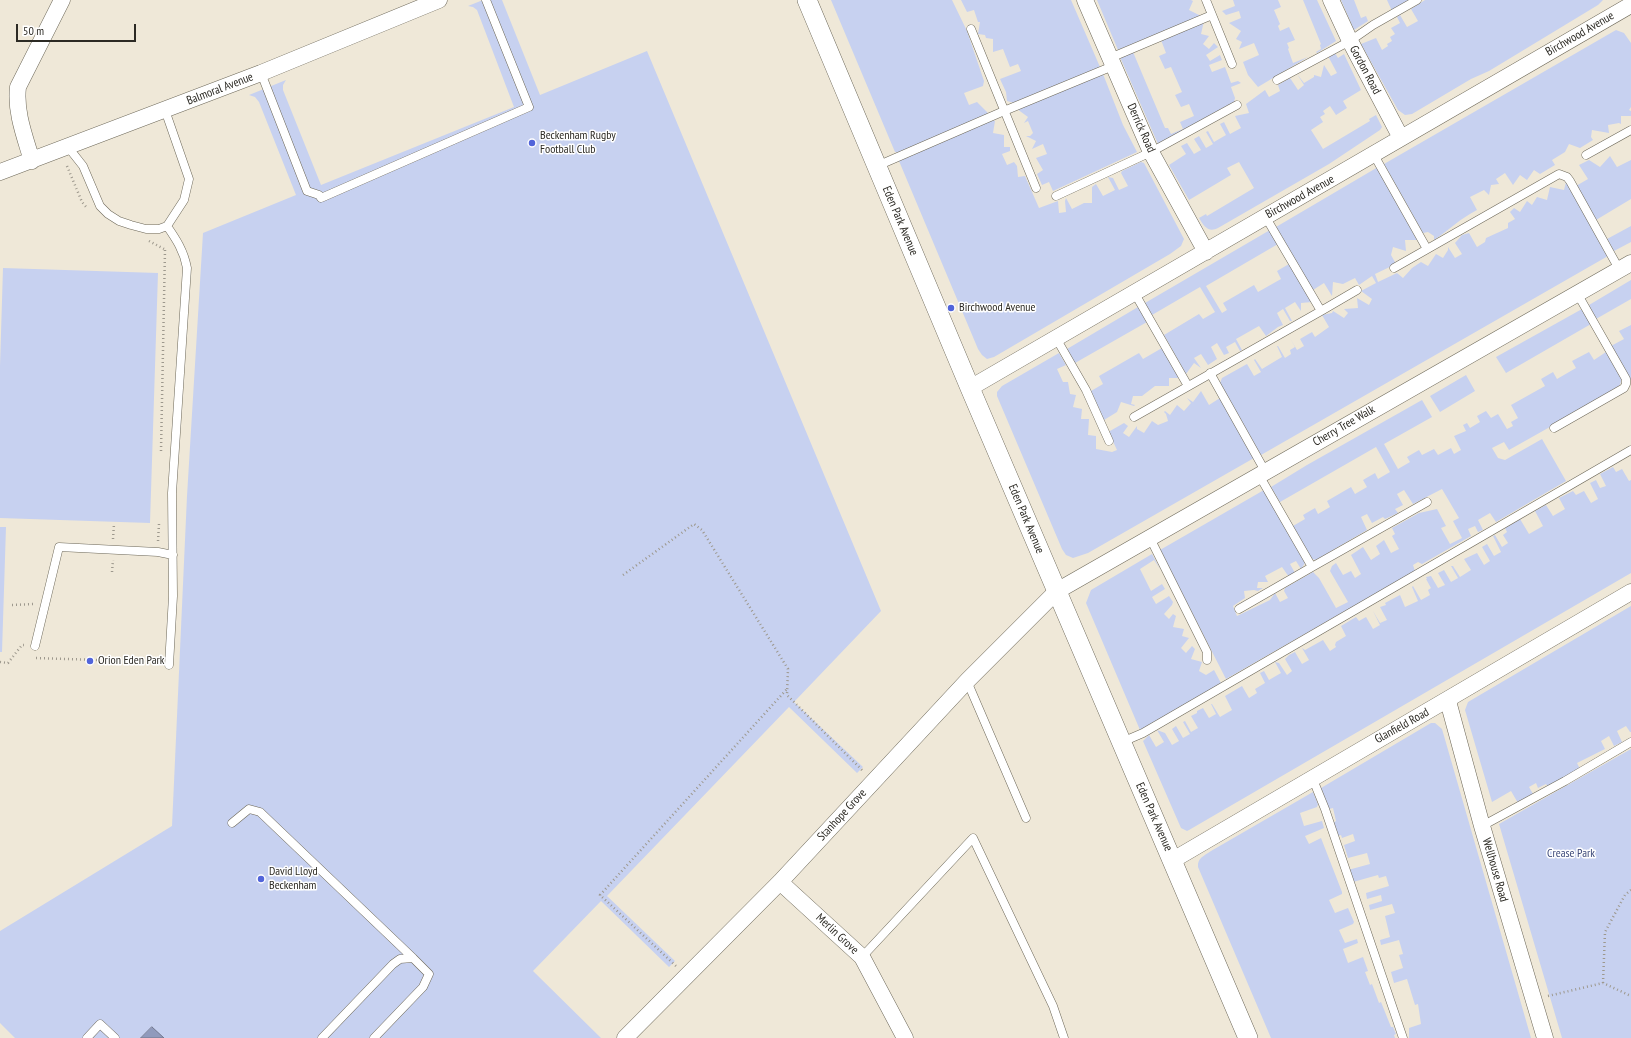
<!DOCTYPE html>
<html>
<head>
<meta charset="utf-8">
<style>
	body { margin:0 }
	#map { position:relative; width:1631px; height:1038px; overflow:hidden; background:#efe8d8; font-family:"PT Sans Narrow",sans-serif }
	canvas { display:block }
	.scale { position:absolute; left:16px; top:24px; width:120px; height:18px; box-sizing:border-box; border:2px solid #2c2a24; border-top:0; padding-left:5px; font-size:12px; line-height:14px; white-space:nowrap; color:#2c2a24; -webkit-text-stroke:3px #fff; paint-order:stroke }
</style>
</head>
<body>
<div id="map">
<canvas width="1631" height="1038"></canvas>
<div class="scale">50 m</div>
</div>
<script>
const ctx = document.querySelector('canvas').getContext('2d');
ctx.lineJoin = 'round';
function fill(path, color) { ctx.fillStyle = color; ctx.fill(path, 'evenodd'); }
function stroke(path, color, width, dash) { ctx.strokeStyle = color; ctx.lineWidth = width; ctx.lineCap = dash ? 'butt' : 'round'; ctx.setLineDash(dash || []); ctx.stroke(path); }
function label(font, color, halo, rows, align = 'center') {
  ctx.font = font + ' "PT Sans Narrow",sans-serif'; ctx.lineWidth = 3; ctx.setLineDash([]); ctx.textBaseline = 'middle'; ctx.strokeStyle = halo; ctx.fillStyle = color; for (const [text, x, y, turn = 0] of rows) {
    ctx.save(); ctx.translate(x, y); ctx.rotate((+turn || 0) * Math.PI / 180); ctx.textAlign = isNaN(turn) ? turn : align; if (halo) ctx.strokeText(text, 0, 0); ctx.fillText(text, 0, 0); ctx.restore();
  }
}
fill(new Path2D(`
	M 483,0 L 502,0 L 540,95 L 647,51 L 881,611 L 794,702 L 863,767 L 857,773 L 789,707 L 607,896 L 675,961 L 669,967 L 601,901 L 533,971 L 601,1038 L 15,1038 L 0,1023 L 0,931 L 172,826 L 187,496 L 203,233 L 296,195 L 259,102 L 255,97 L 249,95 L 286,80 L 283,85 L 283,90 L 321,185 L 514,107 L 477,10 L 473,7 L 468,6 Z
	M 831,0 L 952,0 L 967,31 L 984,81 L 983,86 L 964,93 L 969,105 L 977,102 L 989,114 L 899,153 L 895,152 Z
	M 961,0 L 1071,0 L 1100,67 L 1014,103 L 1007,101 L 1006,92 L 1000,79 L 1021,71 L 1018,64 L 1010,67 L 1003,49 L 993,52 L 993,39 L 986,38 L 985,35 L 978,34 L 980,22 L 978,22 L 974,10 L 967,12 Z
	M 1097,0 L 1191,0 L 1193,1 L 1189,10 L 1201,16 L 1118,50 Z
	M 1233,0 L 1278,0 L 1281,7 L 1274,10 L 1280,24 L 1278,26 L 1280,31 L 1289,27 L 1295,40 L 1287,43 L 1289,48 L 1288,49 L 1293,63 L 1308,57 L 1258,87 L 1248,75 L 1243,62 L 1259,55 L 1254,43 L 1239,49 L 1242,42 L 1236,39 L 1241,31 L 1229,23 L 1241,18 L 1239,11 L 1226,15 L 1222,11 L 1235,6 Z
	M 1303,0 L 1317,0 L 1336,41 L 1317,53 L 1316,52 L 1321,49 L 1320,45 L 1321,44 Z
	M 1341,0 L 1354,0 L 1361,18 L 1366,16 L 1368,21 L 1354,30 Z
	M 1387,0 L 1411,0 L 1392,11 Z
	M 1425,0 L 1603,0 L 1598,5 L 1489,71 L 1471,79 L 1412,114 L 1405,115 L 1398,110 L 1361,44 L 1376,38 L 1382,50 L 1388,46 L 1387,44 L 1392,41 L 1390,37 L 1395,34 L 1391,28 L 1400,23 L 1397,17 L 1400,15 L 1407,27 L 1418,21 L 1411,9 Z
	M 1204,21 L 1201,34 L 1209,36 L 1203,44 L 1209,49 L 1214,43 L 1218,47 L 1206,55 L 1210,61 L 1220,55 L 1222,60 L 1209,65 L 1212,72 L 1225,67 L 1231,83 L 1238,81 L 1241,83 L 1231,87 L 1235,98 L 1234,102 L 1158,144 L 1120,57 L 1133,52 L 1165,128 L 1168,128 L 1171,134 L 1183,129 L 1180,122 L 1194,116 L 1189,104 L 1181,107 L 1175,95 L 1182,92 L 1171,67 L 1165,69 L 1159,56 L 1166,53 L 1161,40 Z
	M 1616,30 L 1624,33 L 1631,43 L 1631,107 L 1629,110 L 1631,111 L 1631,116 L 1621,116 L 1621,124 L 1619,123 L 1608,125 L 1609,133 L 1592,130 L 1591,137 L 1593,140 L 1580,148 L 1569,144 L 1565,152 L 1552,160 L 1555,165 L 1540,174 L 1534,170 L 1527,180 L 1520,175 L 1513,185 L 1505,173 L 1496,179 L 1499,184 L 1491,185 L 1489,195 L 1484,190 L 1470,197 L 1477,210 C 1461,218 1449,230 1434,240 L 1434,236 L 1428,232 L 1423,233 L 1384,164 Z
	M 1335,53 L 1338,58 L 1344,54 L 1361,90 L 1343,101 L 1347,108 L 1336,115 L 1330,106 L 1323,111 L 1325,114 L 1320,117 L 1323,122 L 1311,130 L 1323,149 L 1370,121 L 1369,119 L 1376,115 L 1382,127 L 1380,130 L 1329,164 L 1218,228 C 1208,233 1204,226 1199,218 L 1206,214 L 1207,216 L 1254,188 L 1239,162 L 1227,168 L 1231,175 L 1189,200 L 1169,165 L 1186,154 L 1181,146 L 1187,143 L 1194,154 L 1201,150 L 1194,139 L 1199,136 L 1206,148 L 1213,144 L 1206,132 L 1208,131 L 1214,142 L 1226,135 L 1220,124 L 1224,122 L 1230,134 L 1241,128 L 1235,116 L 1249,113 L 1246,104 L 1265,90 L 1269,97 L 1280,91 L 1278,85 L 1290,78 L 1298,90 L 1304,85 L 1297,74 L 1304,83 L 1314,77 L 1314,75 L 1321,77 L 1324,65 L 1331,76 L 1337,73 L 1328,56 Z
	M 1103,74 L 1123,125 L 1137,152 L 1053,191 L 1049,182 L 1042,185 L 1037,174 L 1043,170 L 1036,158 L 1047,154 L 1043,144 L 1032,149 L 1036,141 L 1026,136 L 1030,136 L 1033,133 L 1028,121 L 1024,123 L 1028,117 L 1017,109 Z
	M 992,120 L 995,121 L 993,133 L 1004,135 L 1004,147 L 1010,147 L 1010,151 L 1002,154 L 1007,165 L 1014,162 L 1017,166 L 1018,177 L 1025,176 L 1039,208 L 1058,201 L 1059,213 L 1066,212 L 1065,201 L 1066,198 L 1072,209 L 1084,203 L 1092,203 L 1092,187 L 1096,184 L 1103,196 L 1115,190 L 1108,177 L 1113,178 L 1119,190 L 1128,186 L 1121,173 L 1122,171 L 1141,162 L 1144,163 L 1184,239 L 1181,246 L 1170,254 L 994,357 L 987,359 L 982,355 L 978,349 L 899,161 Z
	M 1610,156 L 1617,167 L 1631,160 L 1631,199 L 1596,220 L 1576,186 L 1588,179 L 1579,165 L 1589,160 L 1600,167 Z
	M 1378,167 L 1417,240 L 1405,240 L 1406,251 L 1393,247 L 1391,255 L 1396,264 L 1375,274 L 1378,282 L 1397,273 L 1403,278 L 1412,268 L 1421,262 L 1428,266 L 1436,254 L 1443,258 L 1448,250 L 1448,247 L 1455,258 L 1462,254 L 1455,243 L 1462,235 L 1469,233 L 1477,247 L 1485,242 L 1486,238 L 1508,228 L 1508,223 L 1515,219 L 1510,212 L 1514,208 L 1520,212 L 1527,201 L 1532,205 L 1537,197 L 1547,200 L 1550,187 L 1564,190 L 1566,182 L 1608,256 L 1261,455 L 1220,383 L 1222,378 L 1247,364 L 1254,376 L 1261,372 L 1254,360 L 1255,359 L 1262,369 L 1282,357 L 1277,346 L 1278,346 L 1285,358 L 1291,354 L 1290,350 L 1295,347 L 1290,338 L 1297,350 L 1304,346 L 1300,339 L 1312,332 L 1315,337 L 1329,327 L 1322,315 L 1332,313 L 1333,311 L 1344,318 L 1348,313 L 1344,309 L 1358,308 L 1357,298 L 1369,305 L 1372,299 L 1361,291 L 1376,283 L 1372,276 L 1359,285 L 1355,278 L 1343,284 L 1333,282 L 1332,296 L 1324,283 L 1313,290 L 1276,227 Z
	M 1631,226 L 1631,242 L 1614,251 L 1607,239 Z
	M 1270,230 L 1278,244 L 1206,286 L 1222,313 L 1227,310 L 1223,303 L 1254,285 L 1258,292 L 1281,279 L 1277,271 L 1289,264 L 1312,302 L 1301,303 L 1301,311 L 1295,302 L 1285,308 L 1292,321 L 1290,321 L 1283,309 L 1277,313 L 1283,325 L 1278,327 L 1266,336 L 1259,326 L 1236,339 L 1242,350 L 1240,351 L 1235,342 L 1226,347 L 1229,353 L 1224,355 L 1217,343 L 1211,347 L 1217,359 L 1208,365 L 1201,354 L 1194,358 L 1201,368 L 1194,363 L 1186,374 L 1164,335 L 1199,314 L 1203,319 L 1215,312 L 1200,287 L 1152,315 L 1145,303 Z
	M 3,268 L 158,273 L 150,523 L 0,518 L 0,366 Z
	M 1631,280 L 1631,299 L 1596,319 L 1589,305 Z
	M 1138,307 L 1147,322 L 1075,363 L 1067,349 Z
	M 1582,309 L 1591,324 L 1506,373 L 1496,357 Z
	M 1631,325 L 1631,379 L 1630,380 L 1611,346 L 1624,339 L 1619,331 Z
	M 1162,348 L 1179,378 L 1169,378 L 1169,386 L 1155,386 L 1142,396 L 1133,396 L 1131,404 L 1135,405 L 1134,406 L 1121,402 L 1117,412 L 1104,420 L 1091,391 L 1103,384 L 1099,376 L 1139,353 L 1143,359 Z
	M 1589,352 L 1594,360 L 1606,352 L 1621,378 C 1622,385 1617,388 1612,392 L 1509,450 L 1504,442 L 1492,448 L 1498,458 L 1505,460 L 1542,439 L 1566,481 L 1496,522 L 1490,513 L 1478,520 L 1483,530 L 1478,532 L 1475,526 L 1468,529 L 1471,536 L 1422,564 L 1418,562 L 1413,565 L 1415,571 L 1226,679 L 1160,550 L 1264,490 L 1305,563 L 1301,569 L 1296,561 L 1290,564 L 1295,573 L 1289,577 L 1282,567 L 1265,576 L 1268,582 L 1258,582 L 1257,588 L 1263,588 L 1258,591 L 1254,590 L 1244,591 L 1245,598 L 1233,606 L 1237,616 L 1270,600 L 1275,593 L 1280,602 L 1288,598 L 1284,591 L 1285,588 L 1313,572 L 1319,578 L 1336,608 L 1348,602 L 1330,571 L 1332,566 L 1336,563 L 1343,575 L 1351,571 L 1355,578 L 1361,574 L 1351,555 L 1363,547 L 1371,560 L 1380,554 L 1376,546 L 1384,540 L 1391,553 L 1399,549 L 1392,536 L 1395,534 L 1392,528 L 1419,513 L 1437,509 L 1446,526 L 1441,528 L 1450,544 L 1462,538 L 1453,521 L 1459,518 L 1442,489 L 1413,504 L 1404,490 L 1397,494 L 1403,505 L 1395,509 L 1398,513 L 1385,519 L 1383,517 L 1372,523 L 1367,514 L 1361,517 L 1367,530 L 1316,560 L 1312,559 L 1293,526 L 1305,519 L 1303,515 L 1315,508 L 1318,514 L 1330,507 L 1327,501 L 1351,487 L 1355,494 L 1367,487 L 1363,480 L 1375,473 L 1378,479 L 1390,472 L 1376,447 L 1280,502 L 1271,487 L 1307,465 L 1422,400 L 1432,417 L 1384,444 L 1398,469 L 1410,462 L 1407,457 L 1419,450 L 1422,455 L 1434,449 L 1438,455 L 1451,448 L 1454,454 L 1461,450 L 1454,436 L 1466,431 L 1463,425 L 1467,423 L 1470,428 L 1480,422 L 1477,416 L 1486,411 L 1491,418 L 1498,414 L 1507,429 L 1513,426 L 1511,422 L 1518,418 L 1511,405 L 1545,386 L 1541,379 L 1553,372 L 1557,379 L 1576,368 L 1572,361 Z
	M 1059,353 L 1066,365 L 1057,369 L 1063,382 L 1068,382 L 1070,394 L 1076,395 L 1073,407 L 1082,409 L 1081,419 L 1089,419 L 1088,435 L 1096,436 L 1096,449 L 1112,452 L 1117,450 L 1109,433 L 1110,431 L 1124,423 L 1128,426 L 1123,433 L 1129,437 L 1137,426 L 1137,429 L 1144,433 L 1152,421 L 1158,425 L 1168,421 L 1166,414 L 1164,412 L 1165,411 L 1170,415 L 1177,405 L 1184,411 L 1191,403 L 1187,398 L 1193,402 L 1201,391 L 1209,405 L 1220,398 L 1254,458 L 1088,553 L 1073,558 L 1066,555 L 1062,549 L 997,396 L 997,392 L 1002,386 Z
	M 1466,375 L 1475,391 L 1440,412 L 1430,396 Z
	M 1613,467 L 1616,472 L 1622,469 L 1629,481 L 1631,480 L 1631,573 L 1189,830 L 1187,831 L 1181,828 L 1143,741 L 1149,735 L 1156,747 L 1164,742 L 1157,730 L 1165,733 L 1172,745 L 1179,741 L 1172,729 L 1176,726 L 1183,738 L 1190,734 L 1183,722 L 1185,721 L 1191,732 L 1198,728 L 1191,716 L 1197,713 L 1197,711 L 1203,708 L 1209,718 L 1216,714 L 1211,704 L 1212,704 L 1220,717 L 1232,710 L 1225,696 L 1242,686 L 1249,698 L 1257,693 L 1255,689 L 1265,683 L 1260,673 L 1264,671 L 1269,680 L 1281,673 L 1275,662 L 1279,663 L 1287,675 L 1292,671 L 1285,659 L 1289,655 L 1295,652 L 1302,664 L 1309,660 L 1302,648 L 1305,650 L 1323,640 L 1330,651 L 1336,647 L 1335,645 L 1336,642 L 1346,636 L 1341,626 L 1356,617 L 1359,621 L 1366,617 L 1373,629 L 1380,625 L 1373,611 L 1380,623 L 1387,620 L 1380,607 L 1386,605 L 1385,603 L 1400,595 L 1405,607 L 1418,601 L 1412,587 L 1413,586 L 1421,600 L 1430,595 L 1428,590 L 1431,588 L 1426,579 L 1427,579 L 1426,577 L 1431,576 L 1438,588 L 1445,585 L 1438,573 L 1444,570 L 1451,582 L 1458,578 L 1451,566 L 1453,566 L 1460,577 L 1471,570 L 1464,559 L 1477,553 L 1484,565 L 1490,561 L 1482,547 L 1487,544 L 1494,556 L 1501,552 L 1493,536 L 1495,535 L 1502,547 L 1508,543 L 1503,535 L 1507,532 L 1505,528 L 1520,519 L 1529,534 L 1543,526 L 1535,511 L 1546,505 L 1553,516 L 1565,509 L 1559,498 L 1573,491 L 1576,495 L 1584,491 L 1591,503 L 1598,499 L 1590,483 L 1596,480 L 1600,488 L 1606,486 L 1600,474 Z
	M 0,527 L 6,527 L 2,652 L 0,652 Z
	M 1152,554 L 1160,569 L 1154,560 L 1140,569 L 1151,591 L 1162,584 L 1165,589 L 1152,597 L 1156,604 L 1169,596 L 1173,602 L 1172,605 L 1164,614 L 1169,619 L 1173,614 L 1176,616 L 1173,627 L 1184,629 L 1182,636 L 1189,638 L 1181,648 L 1186,653 L 1192,646 L 1195,649 L 1191,659 L 1202,662 L 1199,671 L 1206,675 L 1214,670 L 1222,685 L 1140,730 L 1086,603 L 1091,590 Z
	M 1631,606 L 1631,732 L 1630,732 L 1626,726 L 1617,731 L 1622,742 L 1614,746 L 1609,736 L 1601,741 L 1605,749 L 1577,763 L 1580,769 L 1548,787 L 1546,784 L 1538,788 L 1536,783 L 1529,787 L 1533,794 L 1518,803 L 1511,791 L 1492,802 L 1465,710 L 1468,702 Z
	M 1431,723 L 1435,723 L 1442,729 L 1531,1038 L 1409,1038 L 1409,1028 L 1421,1024 L 1418,1004 L 1415,1005 L 1407,979 L 1394,983 L 1391,972 L 1403,968 L 1399,955 L 1403,954 L 1399,940 L 1381,945 L 1380,940 L 1390,937 L 1385,916 L 1395,913 L 1392,904 L 1370,910 L 1369,905 L 1382,901 L 1381,895 L 1367,899 L 1366,893 L 1389,886 L 1386,876 L 1379,878 L 1378,875 L 1353,882 L 1348,870 L 1370,864 L 1367,853 L 1348,858 L 1344,845 L 1355,841 L 1353,834 L 1342,838 L 1341,835 L 1338,836 L 1333,823 L 1336,821 L 1333,808 L 1329,809 L 1321,788 Z
	M 1631,749 L 1631,1038 L 1562,1038 L 1499,824 Z
	M 1313,792 L 1318,804 L 1317,807 L 1300,813 L 1304,826 L 1322,821 L 1324,828 L 1305,836 L 1309,844 L 1321,838 L 1342,892 L 1342,894 L 1329,900 L 1335,913 L 1348,908 L 1354,922 L 1353,924 L 1339,930 L 1345,943 L 1357,939 L 1358,943 L 1343,949 L 1348,963 L 1363,957 L 1368,971 L 1365,972 L 1370,985 L 1372,984 L 1379,1003 L 1381,1002 L 1391,1027 L 1393,1027 L 1396,1034 L 1394,1035 L 1395,1038 L 1271,1038 L 1198,867 C 1197,858 1204,856 1211,851 Z`), '#c7d1f0');
const water = new Path2D(`
	M 152,1027 L 164,1038 L 141,1038 Z`);
fill(water, '#909abc');
stroke(water, '#72788e', 1);
const service = new Path2D(`
	M 1206,0 L 1232,64
	M 971,29 L 1036,188
	M 1110,58 L 1212,15
	M 261,73 L 307,191 L 319,195 L 321,198 L 529,107 L 486,0
	M 1277,80 L 1350,41 L 1373,25 L 1417,0
	M 68,147 L 83,166 L 100,206 L 108,214 L 119,221 L 131,225 L 146,229 L 159,229 L 167,226 L 184,200 L 189,179 L 165,110
	M 1374,155 L 1427,249
	M 1586,155 L 1631,130
	M 877,166 L 1004,111 L 1113,66
	M 1056,196 L 1151,152 L 1237,105
	M 167,226 C 176,239 184,251 187,268 L 172,493 L 173,596 L 169,665
	M 1394,268 L 1559,174 L 1567,177 L 1570,181 L 1619,269
	M 1134,292 L 1188,386
	M 1321,311 L 1357,290
	M 1056,338 L 1086,390 L 1109,441
	M 1210,373 L 1265,471
	M 1134,417 L 1321,311 L 1265,216
	M 1554,428 L 1624,388 L 1626,384 L 1626,379 L 1577,293
	M 1150,538 L 1207,652 L 1207,660
	M 1312,567 L 1427,502
	M 1239,609 L 1312,567 L 1259,475
	M 35,646 L 59,547 L 158,552 L 173,555
	M 967,681 L 1026,818
	M 1122,742 L 1143,733 L 1631,450
	M 1312,777 L 1325,809 L 1403,1038
	M 232,823 L 249,809 L 260,812 L 413,958
	M 1482,826 L 1565,781 L 1631,742
	M 862,957 L 973,838 L 1053,1006 L 1064,1038
	M 87,1038 L 100,1024 L 115,1038
	M 322,1038 L 393,964 L 400,959 L 413,958 L 429,974 L 423,987 L 374,1038`);
const minor = new Path2D(`
	M 1085,0 L 1151,152 L 1206,252
	M 1331,0 L 1350,41 L 1401,138
	M 32,161 C 25,137 15,112 18,87 L 62,0
	M 0,172 L 261,73 L 439,0
	M 970,388 L 1629,6
	M 1448,701 L 1482,826 L 1545,1038
	M 1173,860 C 1325,770 1479,682 1631,592
	M 780,882 L 862,957 L 905,1038
	M 625,1038 L 780,882 L 967,681 L 1057,591 L 1631,263`);
const tertiary = new Path2D(`
	M 807,0 L 970,388 L 1248,1038`);
stroke(service, '#6c6758', 9);
stroke(minor, '#6c6758', 17);
stroke(tertiary, '#6c6758', 20);
stroke(new Path2D(`
	M 67,166 L 82,202 L 87,208
	M 149,241 L 166,250
	M 161,451 L 165,250
	M 113,539 L 114,524
	M 158,541 L 159,524
	M 112,572 L 113,560
	M 623,575 L 694,524 L 702,530 L 788,669 L 787,695 L 863,771
	M 12,605 L 34,604
	M 36,658 L 158,662
	M 0,662 L 8,663 L 22,645 L 24,645
	M 676,966 L 600,895 L 787,689
	M 1603,983 L 1605,932 L 1625,895 L 1631,890
	M 1548,996 L 1603,983 L 1631,996`), '#9d988d', 2.5, [1, 3]);
stroke(service, '#fff', 8);
stroke(minor, '#fff', 16);
stroke(tertiary, '#fff', 19);
for (const [x, y, r, color] of [
	[532,143,4,"#5164da"],
	[951,308,4,"#5164da"],
	[90,661,4,"#5164da"],
	[261,879,4,"#5164da"]
]) { const dot = new Path2D(); dot.arc(x, y, r, 0, 2 * Math.PI); ctx.fillStyle = color; ctx.fill(dot); stroke(dot, '#fff', 1.5); }
label('12px', '#2c2a24', '#fff', [
	["Birchwood Avenue",1580,34,-30],
	["Gordon Road",1365,70,62],
	["Balmoral Avenue",220,89,-21],
	["Derrick Road",1141,128,66],
	["Birchwood Avenue",1300,197,-29],
	["Eden Park Avenue",900,221,67],
	["Cherry Tree Walk",1344,426,-30],
	["Eden Park Avenue",1026,519,67],
	["Glanfield Road",1402,726,-29],
	["Stanhope Grove",842,815,-47],
	["Eden Park Avenue",1154,817,66],
	["Wellhouse Road",1495,870,74],
	["Merlin Grove",837,934,43]
]);
label('12px', '#2c2a24', '#fff', [
	["Beckenham Rugby",540,136],
	["Football Club",540,150],
	["Birchwood Avenue",959,308],
	["Orion Eden Park",98,661],
	["David Lloyd",269,872],
	["Beckenham",269,886]
], 'left');
label('12px', '#3e4a7a', '#fff', [
	["Crease Park",1571,854]
]);
</script>
</body>
</html>
